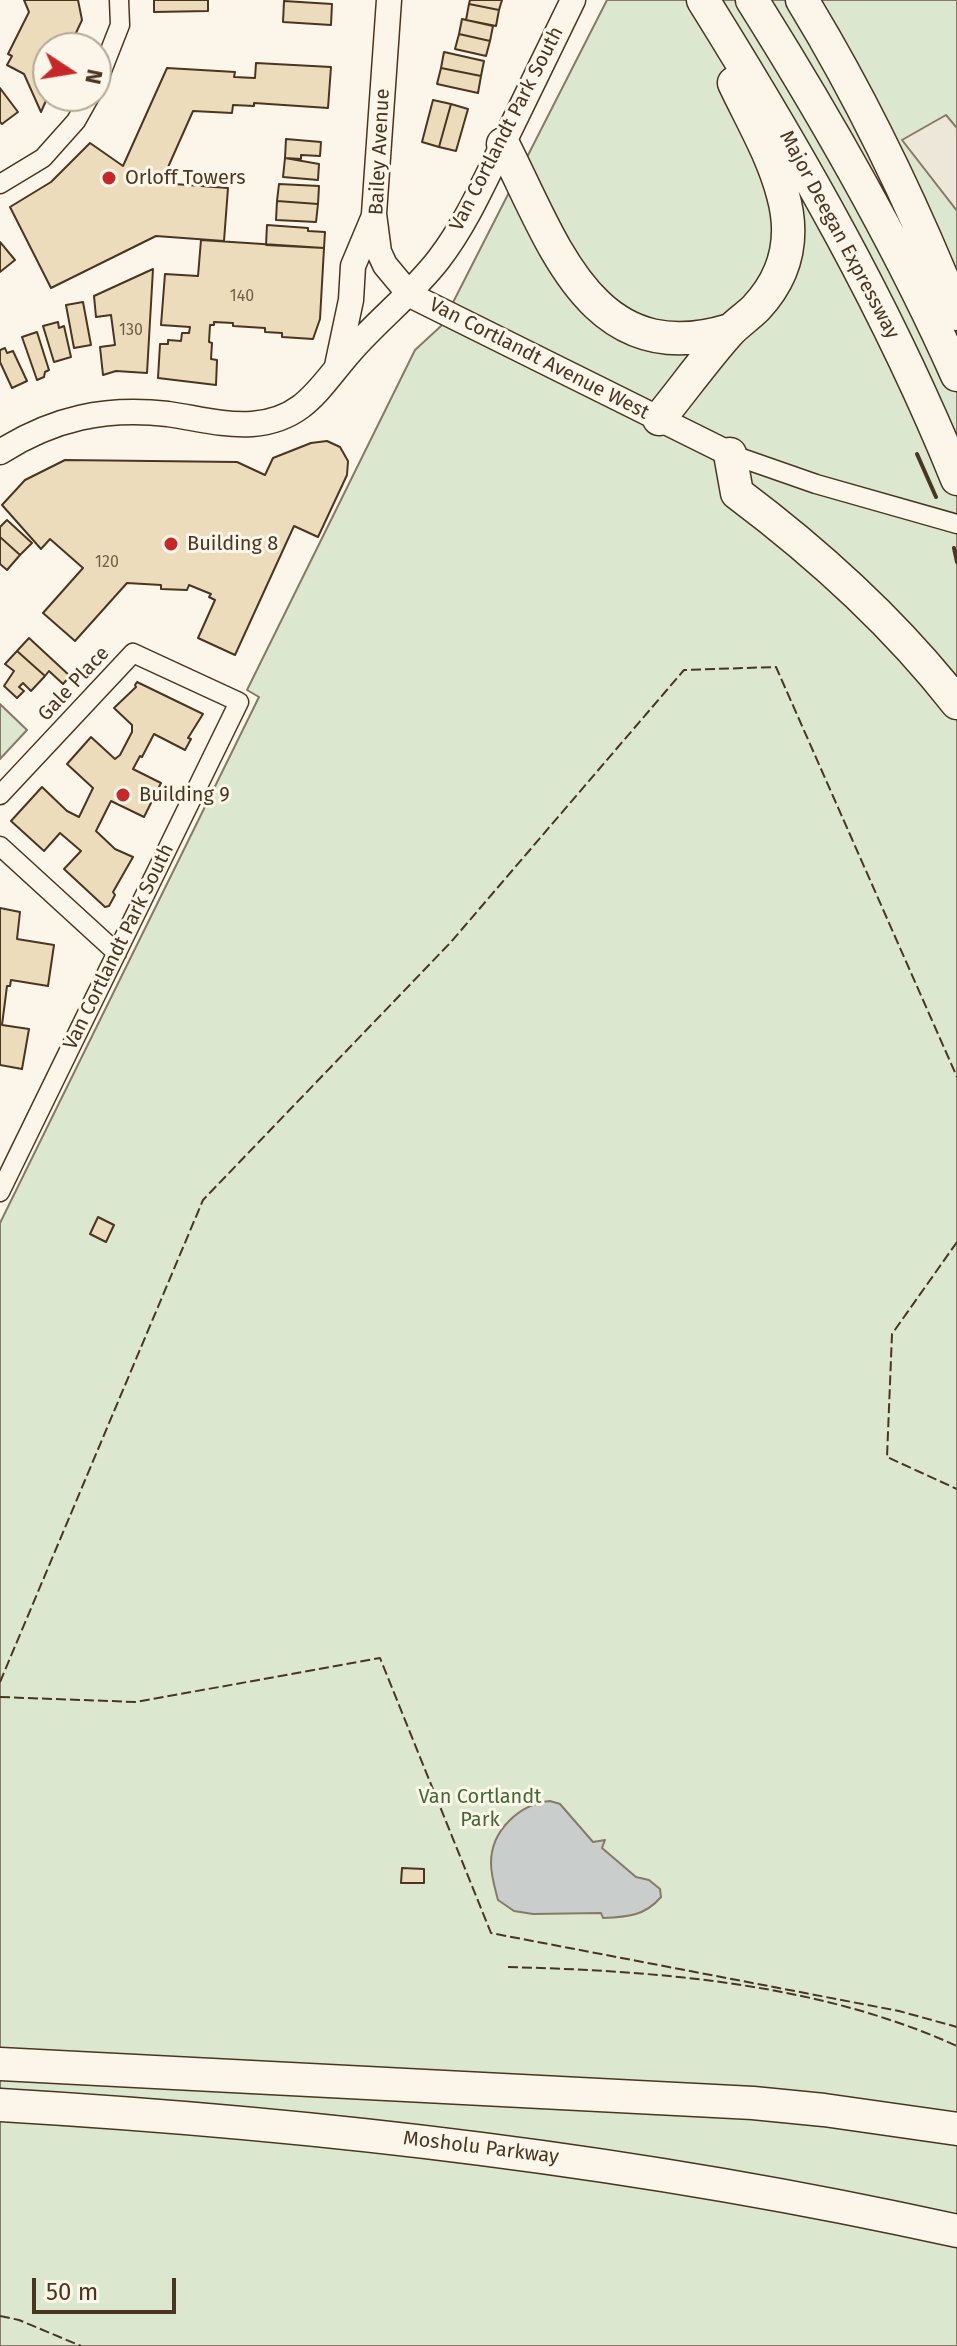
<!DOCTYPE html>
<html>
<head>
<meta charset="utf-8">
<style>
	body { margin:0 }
	#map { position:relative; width:957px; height:2346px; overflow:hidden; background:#fbf6e9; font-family:"Fira Sans",sans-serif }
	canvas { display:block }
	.north { position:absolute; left:32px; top:32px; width:80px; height:80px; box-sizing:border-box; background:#fbf6e9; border:2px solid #b4a999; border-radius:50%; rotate:102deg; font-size:22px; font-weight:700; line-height:32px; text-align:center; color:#4a3520 }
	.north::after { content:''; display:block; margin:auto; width:28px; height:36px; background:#c62828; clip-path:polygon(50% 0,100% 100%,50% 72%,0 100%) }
	.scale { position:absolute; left:32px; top:2278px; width:144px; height:36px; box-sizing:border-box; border:4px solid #4a3520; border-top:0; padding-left:10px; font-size:24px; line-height:28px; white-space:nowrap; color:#4a3520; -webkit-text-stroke:6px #fbf6e9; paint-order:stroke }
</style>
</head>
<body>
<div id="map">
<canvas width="957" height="2346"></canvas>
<div class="north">N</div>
<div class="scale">50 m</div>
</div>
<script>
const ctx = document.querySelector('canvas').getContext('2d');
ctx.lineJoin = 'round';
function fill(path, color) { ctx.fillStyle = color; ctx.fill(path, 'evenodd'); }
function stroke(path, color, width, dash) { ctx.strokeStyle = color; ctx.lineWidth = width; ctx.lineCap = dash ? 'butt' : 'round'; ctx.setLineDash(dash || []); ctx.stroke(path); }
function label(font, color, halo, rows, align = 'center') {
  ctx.font = font + ' "Fira Sans",sans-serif'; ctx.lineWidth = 6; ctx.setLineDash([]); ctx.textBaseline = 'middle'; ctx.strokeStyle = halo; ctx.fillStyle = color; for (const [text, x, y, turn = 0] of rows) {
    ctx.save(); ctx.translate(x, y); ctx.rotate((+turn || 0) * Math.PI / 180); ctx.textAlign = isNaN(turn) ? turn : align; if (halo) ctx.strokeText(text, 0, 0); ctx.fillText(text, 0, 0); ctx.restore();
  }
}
const green = new Path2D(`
	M 607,0 L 957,0 L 957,2346 L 0,2346 L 0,1223 L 259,697 L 247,690 L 415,350 L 441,326 Z
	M 0,704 L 27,730 L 0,759 Z`);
fill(green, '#dce7d0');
stroke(green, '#887966', 2);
const parking = new Path2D(`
	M 946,115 L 957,128 L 957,211 L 902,140 Z`);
fill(parking, '#ede7d9');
stroke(parking, '#887966', 2);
const water = new Path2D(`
	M 550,1801 L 560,1804 L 593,1842 L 605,1840 L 602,1848 L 636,1877 L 649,1880 L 660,1889 L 661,1897 C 645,1916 627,1917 603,1918 L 601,1913 L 533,1914 L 514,1911 L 498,1900 C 495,1888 491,1876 491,1863 C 491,1830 520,1804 550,1801 Z`);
fill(water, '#c9cecd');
stroke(water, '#887966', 2);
const building = new Path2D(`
	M 24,0 L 78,0 L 82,20 L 69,48 L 48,48 L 48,96 L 41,112 L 24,74 L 7,65 L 12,56 L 8,54 L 29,12 Z
	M 154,0 L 208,0 L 208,11 L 154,12 Z
	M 470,0 L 502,0 L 499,10 L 469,4 Z
	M 284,1 L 332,4 L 331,25 L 283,22 Z
	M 469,4 L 499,10 L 496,26 L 466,20 Z
	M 462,19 L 493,26 L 490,41 L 459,34 Z
	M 459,34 L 490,41 L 486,56 L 455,49 Z
	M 444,52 L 484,61 L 481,76 L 441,68 Z
	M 256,63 L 331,67 L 328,108 L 254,103 L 254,106 L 233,105 L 232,113 L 193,111 L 161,183 L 228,188 L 224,241 L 156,236 L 51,288 L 10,207 L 51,182 L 90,143 L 123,166 L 167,68 L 235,72 L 234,77 L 255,78 Z
	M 441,68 L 481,76 L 478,93 L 437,84 Z
	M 0,88 L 18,112 L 2,124 L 0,122 Z
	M 433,100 L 451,104 L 439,147 L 422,142 Z
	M 451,104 L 468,109 L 456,151 L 439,147 Z
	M 286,139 L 321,142 L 320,156 L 301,155 L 301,159 L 285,158 Z
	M 285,158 L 319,164 L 318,180 L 283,177 Z
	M 279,184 L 319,186 L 318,204 L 277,201 Z
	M 277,201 L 318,204 L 316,222 L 276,220 Z
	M 267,225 L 308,228 L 308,231 L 325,232 L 324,248 L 266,245 Z
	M 201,240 L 324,248 L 320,319 L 313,339 L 282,337 L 282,333 L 265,332 L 265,328 L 233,326 L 233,323 L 214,322 L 214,325 L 210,325 L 209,342 L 212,343 L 211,359 L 217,360 L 216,385 L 158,378 L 160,344 L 168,344 L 168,340 L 181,341 L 182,333 L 189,333 L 190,327 L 161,325 L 165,274 L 198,276 Z
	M 0,242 L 15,260 L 0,272 Z
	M 153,269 L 147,373 L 116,371 L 103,375 L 100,347 L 115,345 L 111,315 L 96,317 L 94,296 Z
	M 83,302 L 91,345 L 74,348 L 66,305 Z
	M 58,322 L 59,328 L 64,326 L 71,357 L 54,362 L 43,326 Z
	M 37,332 L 49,370 L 45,372 L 44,377 L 37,380 L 22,337 Z
	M 5,348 L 7,353 L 13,351 L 27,381 L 12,388 L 0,362 L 0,350 Z
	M 327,441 L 340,447 L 348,461 L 347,475 L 318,537 L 294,526 L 235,655 L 198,638 L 215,600 L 209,597 L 211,594 L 189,585 L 187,590 L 161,589 L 161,585 L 127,583 L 75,641 L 43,613 L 83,568 L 50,539 L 41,549 L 2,505 L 25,480 L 65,460 L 237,462 L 265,475 L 273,458 L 311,443 Z
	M 7,520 L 32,543 L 20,555 L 0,537 L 0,527 Z
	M 0,537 L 20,555 L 7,570 L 0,564 Z
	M 29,638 L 70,676 L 63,684 L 49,671 L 45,676 L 17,651 Z
	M 17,651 L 45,676 L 31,691 L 23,683 L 19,687 L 24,691 L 17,698 L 4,686 L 14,671 L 5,664 Z
	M 137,682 L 203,714 L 188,738 L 191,739 L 185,750 L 154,734 L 142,757 L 140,756 L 133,769 L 161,783 L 144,817 L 111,801 L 96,831 L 115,849 L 133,857 L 113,892 L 115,895 L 109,906 L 105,907 L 64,869 L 81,851 L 60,833 L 44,851 L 11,821 L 42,787 L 67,811 L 79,817 L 93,788 L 67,764 L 91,737 L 115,759 L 120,755 L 132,732 L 132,725 L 114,708 L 136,687 L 135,685 Z
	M 0,908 L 20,912 L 17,939 L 54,945 L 48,986 L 11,980 L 10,986 L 7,986 L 2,1025 L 29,1029 L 22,1069 L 0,1065 Z
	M 98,1217 L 114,1225 L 106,1242 L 90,1234 Z
	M 402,1868 L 424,1869 L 424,1883 L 401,1883 Z`);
fill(building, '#ecdcbc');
stroke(building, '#4a3520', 2);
const street = new Path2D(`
	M 96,86 L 120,25 L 119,0
	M 0,184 L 43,158 L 76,121 L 90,96
	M 730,454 L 816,484 L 957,524
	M 0,795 L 133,653 L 239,702 L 0,1192
	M 0,846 L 117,953`);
const secondary = new Path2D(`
	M 389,0 L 374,214 L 379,252 L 385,265 L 410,295 L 730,454
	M 337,366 L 351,300 L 353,266 L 374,216
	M 0,452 C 54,418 105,407 168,414 C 196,418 224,426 252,424 C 305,420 320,386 351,351 C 379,319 413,293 439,259 C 466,224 484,182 504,142 C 527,95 550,47 573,0`);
const highway = new Path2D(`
	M 703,0 C 799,154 889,311 957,479
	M 752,0 C 828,121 899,245 957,375
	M 802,0 C 863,100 913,205 957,314
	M 503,144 C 553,241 591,373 730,330
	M 659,419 C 682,391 704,360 728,333 C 736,324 747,317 756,308 C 786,276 795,238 783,195 C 773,156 751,119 734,83
	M 730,454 L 737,493 C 817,553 895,624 957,703
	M 0,2064 L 753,2103 L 824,2110 L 957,2129
	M 0,2105 C 322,2124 641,2161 957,2231`);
stroke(street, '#4a3520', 21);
stroke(secondary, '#4a3520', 27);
stroke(highway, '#4a3520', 35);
stroke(street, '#fbf6e9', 18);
stroke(secondary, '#fbf6e9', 24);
stroke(highway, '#fbf6e9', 32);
stroke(new Path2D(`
	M 957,1242 L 892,1334 L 887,1457 L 957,1489
	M 0,1682 L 203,1200 L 451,942 L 684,670 L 776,667 L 957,1077
	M 0,1697 L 136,1702 L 380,1658 L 491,1933 L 899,2011 L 957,2027
	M 508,1967 C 659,1971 818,1983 957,2046
	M 0,2316 L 19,2320 L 81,2346`), '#4a3520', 2, [10, 4]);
stroke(new Path2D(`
	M 917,454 L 936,497
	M 954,548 L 957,562`), '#4a3520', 4);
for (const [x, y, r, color] of [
	[109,178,8,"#c62828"],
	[171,544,8,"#c62828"],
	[123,795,8,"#c62828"]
]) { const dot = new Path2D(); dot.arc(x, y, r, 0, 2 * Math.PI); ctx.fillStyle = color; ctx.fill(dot); stroke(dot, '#fbf6e9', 3); }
label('16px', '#725f47', null, [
	["140",242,297],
	["130",131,331],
	["120",107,563]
]);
label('20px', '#4a3520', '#fbf6e9', [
	["Van Cortlandt Park South",507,129,-63],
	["Bailey Avenue",380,152,-87],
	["Major Deegan Expressway",839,235,62],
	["Van Cortlandt Avenue West",539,359,27],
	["Gale Place",74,684,-47],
	["Van Cortlandt Park South",119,947,-64],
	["Mosholu Parkway",481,2148,7]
]);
label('20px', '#4a3520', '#fbf6e9', [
	["Orloff Towers",125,178],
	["Building 8",187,544],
	["Building 9",139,795]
], 'left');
label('20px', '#436837', '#fbf6e9', [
	["Van Cortlandt",480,1797],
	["Park",480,1820]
]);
</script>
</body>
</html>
